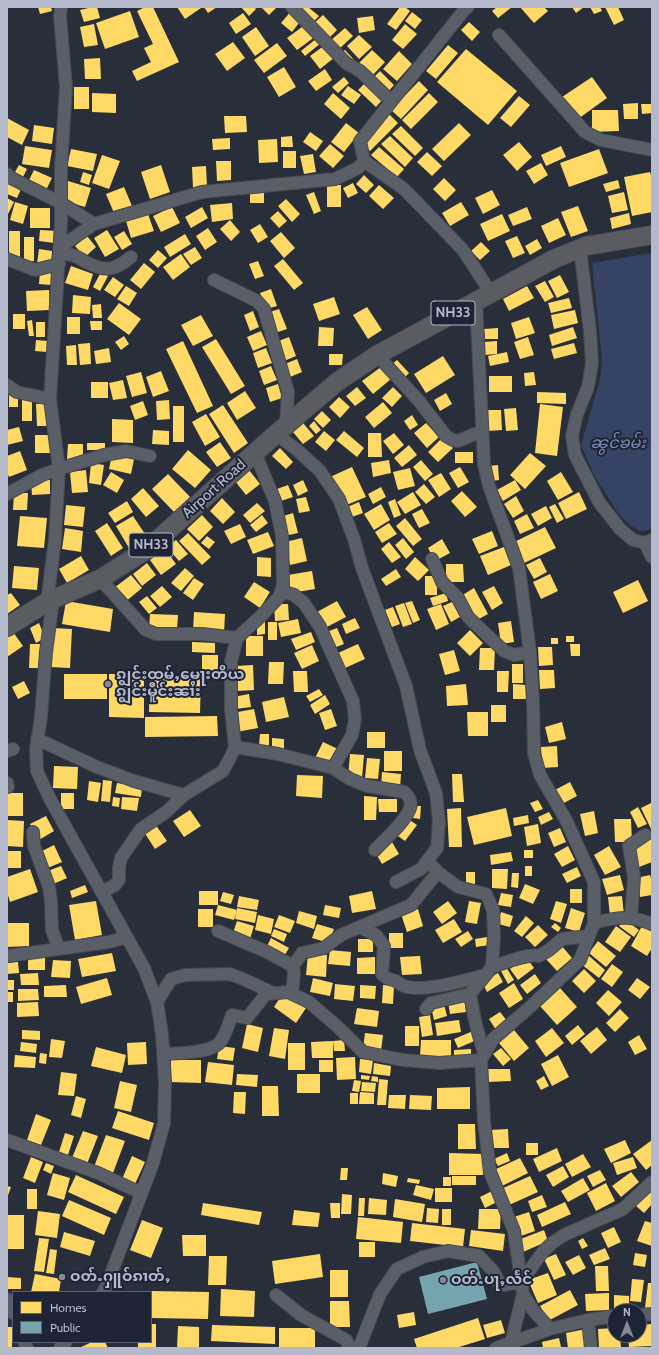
<!DOCTYPE html>
<html>
<head>
<meta charset="utf-8">
<style>
	body { margin:0 }
	#map { position:relative; width:659px; height:1355px; overflow:hidden; background:#292f3a; font-family:Cabin,sans-serif }
	canvas { display:block }
	.frame { position:absolute; inset:0; border:8px solid #b4bacb; pointer-events:none }
	.legend { position:absolute; left:12px; top:1291px; width:140px; height:52px; box-sizing:border-box; background:#1c2435; border:1px solid #596071; margin:0; padding:5px 7px; list-style:none; font-size:12px; color:#b4bacb }
	.legend li { display:flex; align-items:center; gap:8px; height:20px }
	.legend b { width:20px; border:1px solid #596071 }
	.north { position:absolute; left:607px; top:1303px; width:40px; height:40px; box-sizing:border-box; background:#1c2435; border:1px solid #596071; border-radius:50%; rotate:0deg; font-size:11px; font-weight:700; line-height:16px; text-align:center; color:#b4bacb }
	.north::after { content:''; display:block; margin:auto; width:14px; height:18px; background:#838998; clip-path:polygon(50% 0,100% 100%,50% 72%,0 100%) }
</style>
</head>
<body>
<div id="map">
<canvas width="659" height="1355"></canvas>
<div class="frame"></div>
<ul class="legend">
<li><b style="height:11px;background:#ffd966"></b>Homes</li>
<li><b style="height:11px;background:#76a5af"></b>Public</li>
</ul>
<div class="north">N</div>
</div>
<script>
const ctx = document.querySelector('canvas').getContext('2d');
ctx.lineJoin = 'round';
function fill(path, color) { ctx.fillStyle = color; ctx.fill(path, 'evenodd'); }
function stroke(path, color, width, dash) { ctx.strokeStyle = color; ctx.lineWidth = width; ctx.lineCap = dash ? 'butt' : 'round'; ctx.setLineDash(dash || []); ctx.stroke(path); }
function label(font, color, halo, rows, align = 'center') {
  ctx.font = font + ' Cabin,"Noto Sans Myanmar",sans-serif'; ctx.lineWidth = 4; ctx.setLineDash([]); ctx.textBaseline = 'middle'; ctx.strokeStyle = halo; ctx.fillStyle = color; for (const [text, x, y, turn = 0] of rows) {
    ctx.save(); ctx.translate(x, y); ctx.rotate((+turn || 0) * Math.PI / 180); ctx.textAlign = isNaN(turn) ? turn : align; if (halo) ctx.strokeText(text, 0, 0); ctx.fillText(text, 0, 0); ctx.restore();
  }
}
fill(new Path2D(`
	M 652,253 L 652,528 L 648,530 L 641,531 L 631,526 L 618,513 L 594,475 L 581,445 L 600,379 L 602,359 L 592,263 Z`), '#354464');
fill(new Path2D(`
	M 38,7 L 51,7 L 52,11 L 40,14 Z
	M 92,7 L 97,7 L 100,18 L 84,22 L 80,10 Z
	M 145,7 L 153,7 L 179,62 L 137,81 L 132,71 L 151,62 L 144,48 L 153,44 L 137,11 Z
	M 177,7 L 200,7 L 201,8 L 185,19 Z
	M 204,7 L 217,7 L 208,13 Z
	M 241,7 L 254,7 L 256,9 L 249,16 Z
	M 261,7 L 277,7 L 269,15 Z
	M 301,7 L 308,7 L 319,16 L 313,22 L 298,10 Z
	M 400,7 L 405,7 L 410,11 L 396,30 L 387,24 Z
	M 497,7 L 512,7 L 498,18 L 492,11 Z
	M 520,7 L 544,7 L 548,11 L 534,23 Z
	M 572,7 L 584,7 L 576,13 Z
	M 590,7 L 600,7 L 602,11 L 594,14 Z
	M 605,7 L 618,7 L 624,20 L 614,25 Z
	M 292,10 L 302,19 L 292,32 L 281,23 Z
	M 130,11 L 139,37 L 105,49 L 96,23 Z
	M 412,12 L 422,20 L 415,29 L 405,21 Z
	M 243,13 L 251,24 L 236,34 L 229,23 Z
	M 323,15 L 337,30 L 328,39 L 313,24 Z
	M 373,16 L 375,30 L 359,33 L 357,18 Z
	M 469,22 L 480,32 L 472,41 L 461,30 Z
	M 94,24 L 98,45 L 84,47 L 80,27 Z
	M 306,24 L 316,36 L 297,50 L 287,38 Z
	M 405,24 L 417,34 L 403,49 L 392,40 Z
	M 256,27 L 269,46 L 255,56 L 242,37 Z
	M 345,28 L 353,36 L 338,50 L 330,41 Z
	M 359,35 L 372,47 L 359,59 L 347,46 Z
	M 317,38 L 321,43 L 305,56 L 301,51 Z
	M 233,42 L 245,58 L 227,71 L 215,54 Z
	M 277,43 L 287,56 L 264,73 L 254,60 Z
	M 325,45 L 335,57 L 320,69 L 310,56 Z
	M 448,45 L 458,53 L 436,79 L 426,71 Z
	M 466,49 L 517,91 L 488,125 L 437,82 Z
	M 345,50 L 356,62 L 341,53 Z
	M 372,50 L 385,62 L 372,76 L 359,63 Z
	M 399,51 L 412,64 L 397,81 L 383,69 Z
	M 100,58 L 101,79 L 85,79 L 84,59 Z
	M 284,67 L 296,87 L 279,97 L 267,77 Z
	M 325,69 L 332,80 L 316,91 L 308,81 Z
	M 380,71 L 394,85 L 387,93 L 372,79 Z
	M 344,77 L 349,83 L 338,93 L 332,87 Z
	M 592,77 L 607,98 L 578,119 L 562,97 Z
	M 419,81 L 428,90 L 401,119 L 391,110 Z
	M 365,83 L 383,99 L 376,107 L 358,90 Z
	M 348,86 L 361,95 L 354,104 L 341,95 Z
	M 74,87 L 89,87 L 89,109 L 74,109 Z
	M 92,93 L 116,94 L 116,113 L 92,112 Z
	M 333,93 L 350,108 L 341,119 L 324,104 Z
	M 429,93 L 438,102 L 411,129 L 402,120 Z
	M 519,96 L 530,105 L 511,127 L 500,118 Z
	M 638,103 L 638,119 L 624,119 L 623,104 Z
	M 641,104 L 652,104 L 652,113 L 642,114 Z
	M 592,110 L 618,110 L 619,131 L 592,132 Z
	M 389,114 L 398,123 L 370,151 L 361,141 Z
	M 224,116 L 246,116 L 247,132 L 225,133 Z
	M 7,118 L 29,130 L 22,145 L 7,137 Z
	M 346,123 L 359,133 L 344,152 L 331,142 Z
	M 459,123 L 471,135 L 444,161 L 432,149 Z
	M 34,125 L 54,128 L 52,144 L 32,141 Z
	M 401,126 L 423,148 L 415,156 L 392,134 Z
	M 310,132 L 323,141 L 316,151 L 303,142 Z
	M 292,136 L 293,147 L 281,147 L 281,137 Z
	M 390,136 L 413,158 L 405,167 L 381,144 Z
	M 230,138 L 230,149 L 213,150 L 212,139 Z
	M 277,139 L 278,162 L 259,163 L 258,140 Z
	M 519,142 L 532,157 L 517,171 L 503,155 Z
	M 330,144 L 344,156 L 333,168 L 319,156 Z
	M 25,146 L 52,150 L 49,168 L 22,164 Z
	M 561,146 L 566,157 L 546,166 L 541,155 Z
	M 379,147 L 404,169 L 397,177 L 371,155 Z
	M 71,149 L 97,154 L 93,171 L 67,166 Z
	M 599,149 L 608,173 L 569,187 L 560,163 Z
	M 283,151 L 296,151 L 296,168 L 283,168 Z
	M 427,152 L 442,166 L 432,176 L 417,162 Z
	M 313,154 L 316,172 L 304,174 L 300,156 Z
	M 102,155 L 120,161 L 109,189 L 92,183 Z
	M 216,161 L 231,161 L 231,180 L 217,181 Z
	M 541,163 L 548,175 L 534,184 L 526,171 Z
	M 19,165 L 27,169 L 23,177 L 15,172 Z
	M 161,165 L 170,192 L 150,199 L 141,172 Z
	M 206,166 L 207,187 L 193,188 L 192,167 Z
	M 34,170 L 52,178 L 46,190 L 28,182 Z
	M 83,172 L 92,175 L 89,185 L 80,182 Z
	M 650,172 L 652,179 L 652,212 L 632,216 L 624,177 Z
	M 364,175 L 374,185 L 366,193 L 356,184 Z
	M 444,178 L 456,190 L 445,201 L 433,189 Z
	M 618,180 L 620,188 L 606,192 L 603,184 Z
	M 68,181 L 91,188 L 85,207 L 62,200 Z
	M 7,183 L 21,189 L 17,198 L 7,194 Z
	M 353,183 L 358,193 L 348,198 L 343,188 Z
	M 327,185 L 341,185 L 341,207 L 327,207 Z
	M 379,185 L 394,198 L 383,209 L 369,196 Z
	M 124,187 L 132,206 L 114,213 L 106,194 Z
	M 492,190 L 500,205 L 483,214 L 475,198 Z
	M 250,191 L 264,191 L 264,203 L 250,203 Z
	M 314,192 L 321,211 L 314,214 L 306,195 Z
	M 624,192 L 628,210 L 612,213 L 608,196 Z
	M 7,198 L 14,202 L 7,216 Z
	M 286,199 L 300,214 L 292,222 L 278,206 Z
	M 15,202 L 28,206 L 23,224 L 10,220 Z
	M 461,202 L 469,215 L 450,226 L 442,213 Z
	M 232,203 L 233,219 L 212,222 L 210,205 Z
	M 578,206 L 588,231 L 571,237 L 561,212 Z
	M 172,207 L 180,223 L 161,232 L 153,216 Z
	M 202,207 L 208,218 L 191,228 L 185,217 Z
	M 527,207 L 532,219 L 513,226 L 508,215 Z
	M 30,208 L 50,208 L 50,228 L 30,228 Z
	M 278,211 L 287,221 L 279,228 L 270,218 Z
	M 629,213 L 631,224 L 612,229 L 610,218 Z
	M 148,214 L 154,231 L 131,238 L 126,221 Z
	M 502,214 L 510,231 L 488,241 L 480,224 Z
	M 558,218 L 566,235 L 549,243 L 541,226 Z
	M 230,220 L 240,232 L 231,241 L 220,229 Z
	M 260,224 L 268,237 L 258,243 L 250,230 Z
	M 208,228 L 217,242 L 205,250 L 196,236 Z
	M 40,230 L 56,231 L 54,243 L 39,241 Z
	M 107,230 L 119,249 L 105,257 L 94,238 Z
	M 9,231 L 20,231 L 20,257 L 9,257 Z
	M 124,231 L 132,244 L 122,250 L 114,237 Z
	M 281,232 L 295,248 L 284,258 L 270,241 Z
	M 185,234 L 191,244 L 170,257 L 164,247 Z
	M 87,236 L 96,247 L 85,257 L 75,246 Z
	M 517,236 L 525,253 L 513,258 L 505,241 Z
	M 24,237 L 34,237 L 34,261 L 24,261 Z
	M 537,239 L 542,248 L 530,255 L 525,246 Z
	M 481,242 L 490,251 L 480,260 L 471,251 Z
	M 195,247 L 202,258 L 191,265 L 183,254 Z
	M 39,249 L 52,251 L 51,265 L 37,264 Z
	M 158,250 L 167,258 L 158,268 L 149,260 Z
	M 181,254 L 190,267 L 173,280 L 163,267 Z
	M 283,259 L 303,283 L 294,290 L 274,266 Z
	M 258,261 L 264,276 L 255,279 L 249,264 Z
	M 144,263 L 155,272 L 141,289 L 130,280 Z
	M 71,266 L 93,274 L 88,290 L 65,283 Z
	M 40,271 L 52,272 L 51,285 L 39,284 Z
	M 101,272 L 108,276 L 100,291 L 93,287 Z
	M 560,275 L 569,292 L 557,298 L 548,281 Z
	M 113,277 L 124,285 L 115,297 L 104,290 Z
	M 545,281 L 554,297 L 545,302 L 535,286 Z
	M 126,286 L 137,293 L 129,306 L 117,299 Z
	M 527,286 L 534,298 L 509,311 L 503,299 Z
	M 271,289 L 277,306 L 266,309 L 260,293 Z
	M 49,290 L 50,310 L 27,311 L 26,291 Z
	M 73,295 L 91,297 L 90,314 L 72,313 Z
	M 334,297 L 340,314 L 319,321 L 313,304 Z
	M 569,298 L 572,308 L 551,313 L 548,303 Z
	M 119,303 L 141,319 L 129,335 L 107,319 Z
	M 101,304 L 102,318 L 93,318 L 92,305 Z
	M 367,307 L 382,330 L 368,339 L 353,315 Z
	M 279,309 L 287,329 L 275,333 L 267,313 Z
	M 575,310 L 578,323 L 554,329 L 551,315 Z
	M 253,311 L 259,327 L 250,331 L 244,315 Z
	M 13,314 L 25,314 L 25,329 L 13,329 Z
	M 201,315 L 213,336 L 193,346 L 181,325 Z
	M 67,317 L 80,317 L 80,334 L 67,334 Z
	M 529,317 L 535,333 L 516,339 L 511,323 Z
	M 32,320 L 34,336 L 29,336 L 27,321 Z
	M 90,321 L 102,321 L 102,330 L 91,330 Z
	M 36,322 L 45,322 L 45,337 L 36,337 Z
	M 319,327 L 334,328 L 333,346 L 318,346 Z
	M 573,327 L 577,338 L 552,346 L 549,335 Z
	M 498,328 L 498,339 L 485,339 L 484,329 Z
	M 261,331 L 267,345 L 253,351 L 247,337 Z
	M 124,336 L 129,344 L 121,350 L 115,342 Z
	M 289,337 L 296,356 L 284,361 L 276,342 Z
	M 528,337 L 534,355 L 520,359 L 514,342 Z
	M 216,339 L 245,386 L 231,394 L 202,347 Z
	M 36,340 L 48,341 L 47,352 L 35,351 Z
	M 183,341 L 213,406 L 197,413 L 166,349 Z
	M 497,341 L 497,354 L 484,355 L 483,342 Z
	M 90,343 L 91,364 L 80,365 L 78,344 Z
	M 574,343 L 577,353 L 554,359 L 551,349 Z
	M 76,345 L 77,365 L 67,365 L 66,346 Z
	M 109,348 L 111,362 L 96,364 L 94,351 Z
	M 266,348 L 272,363 L 258,368 L 253,353 Z
	M 507,352 L 509,362 L 490,366 L 488,356 Z
	M 329,354 L 343,354 L 342,365 L 329,365 Z
	M 443,356 L 455,375 L 426,393 L 414,374 Z
	M 297,359 L 302,372 L 290,377 L 285,364 Z
	M 397,360 L 409,373 L 402,380 L 390,366 Z
	M 271,366 L 277,380 L 264,385 L 259,371 Z
	M 381,367 L 391,379 L 373,394 L 362,381 Z
	M 161,371 L 169,391 L 153,397 L 146,377 Z
	M 141,372 L 147,393 L 132,397 L 126,376 Z
	M 534,372 L 536,385 L 525,386 L 524,373 Z
	M 489,376 L 512,376 L 512,392 L 489,392 Z
	M 123,380 L 127,398 L 113,400 L 109,383 Z
	M 91,382 L 108,382 L 108,398 L 91,398 Z
	M 278,384 L 282,398 L 270,402 L 266,388 Z
	M 357,387 L 366,398 L 355,406 L 346,396 Z
	M 393,387 L 402,396 L 392,407 L 382,398 Z
	M 245,391 L 256,408 L 237,420 L 227,403 Z
	M 537,392 L 566,393 L 566,404 L 537,403 Z
	M 446,393 L 452,404 L 440,411 L 434,400 Z
	M 18,394 L 18,407 L 9,407 L 9,395 Z
	M 339,397 L 350,407 L 340,418 L 329,407 Z
	M 22,400 L 32,400 L 32,421 L 22,421 Z
	M 169,400 L 170,419 L 157,420 L 156,401 Z
	M 143,401 L 148,415 L 135,420 L 130,406 Z
	M 383,402 L 392,413 L 374,428 L 365,417 Z
	M 49,403 L 49,426 L 37,426 L 36,404 Z
	M 540,404 L 563,407 L 557,456 L 535,453 Z
	M 223,405 L 248,443 L 234,453 L 209,414 Z
	M 173,406 L 184,406 L 184,442 L 173,442 Z
	M 516,408 L 518,430 L 506,431 L 504,409 Z
	M 487,410 L 501,410 L 502,430 L 488,431 Z
	M 322,411 L 331,420 L 323,428 L 314,419 Z
	M 206,414 L 220,437 L 205,446 L 192,422 Z
	M 412,415 L 418,425 L 410,430 L 404,421 Z
	M 112,419 L 133,420 L 133,443 L 112,442 Z
	M 314,421 L 321,430 L 316,434 L 309,426 Z
	M 303,423 L 314,436 L 303,444 L 293,432 Z
	M 426,423 L 439,437 L 427,448 L 414,433 Z
	M 19,427 L 23,441 L 7,445 L 7,430 Z
	M 153,430 L 169,431 L 169,445 L 152,444 Z
	M 324,431 L 335,440 L 326,451 L 315,442 Z
	M 344,431 L 364,448 L 357,457 L 336,440 Z
	M 368,433 L 381,433 L 382,457 L 368,457 Z
	M 394,433 L 404,445 L 393,454 L 383,441 Z
	M 35,435 L 52,435 L 52,453 L 35,453 Z
	M 443,437 L 453,448 L 438,462 L 428,452 Z
	M 220,442 L 231,458 L 217,467 L 206,452 Z
	M 87,443 L 105,443 L 105,450 L 87,450 Z
	M 68,444 L 83,444 L 83,459 L 67,459 Z
	M 409,445 L 417,455 L 402,467 L 394,458 Z
	M 280,448 L 293,462 L 286,469 L 272,456 Z
	M 188,450 L 211,470 L 195,488 L 172,469 Z
	M 20,451 L 27,470 L 9,477 L 7,472 L 7,456 Z
	M 455,452 L 473,452 L 473,463 L 455,463 Z
	M 530,453 L 546,466 L 525,489 L 510,475 Z
	M 112,455 L 134,459 L 131,474 L 109,469 Z
	M 389,460 L 391,473 L 373,477 L 371,463 Z
	M 421,460 L 433,474 L 425,481 L 413,467 Z
	M 91,463 L 104,465 L 101,485 L 89,483 Z
	M 498,465 L 499,480 L 491,481 L 489,466 Z
	M 352,467 L 366,497 L 344,506 L 330,477 Z
	M 460,467 L 469,482 L 458,488 L 449,473 Z
	M 410,468 L 415,486 L 398,490 L 393,472 Z
	M 86,470 L 88,492 L 72,493 L 70,472 Z
	M 249,470 L 260,484 L 246,495 L 235,481 Z
	M 111,472 L 124,480 L 117,493 L 103,485 Z
	M 561,472 L 573,492 L 558,500 L 547,481 Z
	M 441,473 L 451,489 L 439,497 L 428,480 Z
	M 168,474 L 190,497 L 174,512 L 152,489 Z
	M 50,480 L 50,494 L 32,495 L 31,481 Z
	M 303,480 L 308,491 L 298,496 L 293,485 Z
	M 515,480 L 521,490 L 503,501 L 497,490 Z
	M 424,484 L 435,497 L 426,504 L 415,492 Z
	M 288,485 L 293,497 L 281,501 L 277,489 Z
	M 381,487 L 386,497 L 373,504 L 368,494 Z
	M 143,488 L 159,506 L 146,517 L 131,499 Z
	M 462,491 L 477,507 L 465,517 L 451,501 Z
	M 413,492 L 421,505 L 405,514 L 397,502 Z
	M 579,492 L 587,509 L 566,519 L 558,503 Z
	M 14,493 L 28,493 L 27,510 L 13,510 Z
	M 516,496 L 524,511 L 513,518 L 504,504 Z
	M 306,497 L 310,511 L 299,513 L 296,499 Z
	M 222,498 L 235,512 L 223,524 L 210,511 Z
	M 395,499 L 401,515 L 394,518 L 388,502 Z
	M 127,501 L 133,512 L 115,523 L 108,513 Z
	M 359,502 L 363,513 L 349,518 L 345,508 Z
	M 257,503 L 265,511 L 250,523 L 243,515 Z
	M 381,504 L 390,520 L 374,530 L 364,514 Z
	M 555,504 L 564,519 L 557,523 L 549,507 Z
	M 66,505 L 85,507 L 83,527 L 64,525 Z
	M 546,506 L 552,518 L 538,526 L 531,514 Z
	M 422,509 L 430,523 L 419,528 L 412,514 Z
	M 293,513 L 298,533 L 284,536 L 280,517 Z
	M 527,514 L 534,528 L 520,534 L 514,521 Z
	M 202,515 L 213,527 L 199,541 L 187,529 Z
	M 262,515 L 268,523 L 256,532 L 250,525 Z
	M 20,516 L 47,518 L 44,548 L 17,546 Z
	M 133,516 L 147,537 L 129,548 L 116,526 Z
	M 405,518 L 422,539 L 413,546 L 396,526 Z
	M 107,523 L 123,548 L 111,556 L 95,531 Z
	M 389,523 L 397,534 L 382,543 L 375,532 Z
	M 240,524 L 246,537 L 231,544 L 224,531 Z
	M 545,527 L 556,548 L 522,564 L 512,543 Z
	M 65,528 L 83,531 L 81,552 L 62,549 Z
	M 492,531 L 498,546 L 479,554 L 472,539 Z
	M 268,532 L 274,546 L 253,554 L 247,540 Z
	M 188,533 L 211,557 L 202,565 L 179,541 Z
	M 207,536 L 215,542 L 209,549 L 201,543 Z
	M 302,538 L 307,561 L 290,565 L 285,542 Z
	M 403,538 L 414,552 L 406,559 L 395,545 Z
	M 442,539 L 450,553 L 435,561 L 428,548 Z
	M 176,540 L 188,554 L 179,561 L 167,547 Z
	M 389,542 L 401,557 L 392,563 L 381,549 Z
	M 504,547 L 511,565 L 488,575 L 480,556 Z
	M 165,549 L 176,564 L 161,575 L 150,560 Z
	M 81,556 L 89,570 L 67,583 L 59,569 Z
	M 257,557 L 271,558 L 271,577 L 257,576 Z
	M 415,557 L 429,570 L 418,581 L 405,569 Z
	M 540,558 L 547,572 L 534,579 L 526,565 Z
	M 147,563 L 156,575 L 142,586 L 133,574 Z
	M 446,564 L 463,564 L 464,582 L 446,582 Z
	M 14,566 L 39,568 L 37,590 L 12,588 Z
	M 185,568 L 194,576 L 181,591 L 171,583 Z
	M 396,569 L 401,577 L 386,586 L 381,579 Z
	M 312,571 L 315,589 L 291,593 L 288,575 Z
	M 550,574 L 558,591 L 541,599 L 533,582 Z
	M 131,575 L 142,588 L 125,602 L 114,588 Z
	M 425,576 L 437,576 L 437,595 L 425,595 Z
	M 194,578 L 204,584 L 193,600 L 183,593 Z
	M 638,580 L 648,601 L 623,613 L 613,592 Z
	M 254,582 L 270,592 L 260,608 L 244,597 Z
	M 162,586 L 172,597 L 160,607 L 150,596 Z
	M 494,586 L 503,603 L 492,610 L 482,592 Z
	M 474,588 L 488,614 L 475,621 L 461,596 Z
	M 11,593 L 20,605 L 7,614 L 7,595 Z
	M 446,593 L 448,601 L 433,606 L 430,598 Z
	M 147,596 L 157,608 L 149,614 L 139,602 Z
	M 66,601 L 113,609 L 110,632 L 62,624 Z
	M 337,601 L 346,617 L 325,628 L 317,612 Z
	M 412,601 L 420,620 L 413,623 L 405,603 Z
	M 452,602 L 460,617 L 451,622 L 443,606 Z
	M 404,603 L 412,624 L 403,627 L 395,606 Z
	M 274,604 L 288,604 L 289,620 L 275,621 Z
	M 441,604 L 449,624 L 436,630 L 427,609 Z
	M 393,607 L 400,624 L 392,627 L 385,610 Z
	M 194,612 L 225,614 L 224,633 L 193,632 Z
	M 150,614 L 178,615 L 177,630 L 149,629 Z
	M 355,618 L 360,628 L 346,634 L 342,624 Z
	M 298,619 L 301,633 L 281,637 L 278,623 Z
	M 257,621 L 265,621 L 265,634 L 257,635 Z
	M 511,621 L 514,642 L 501,644 L 498,623 Z
	M 268,622 L 277,622 L 277,640 L 268,640 Z
	M 39,623 L 45,638 L 36,643 L 30,628 Z
	M 52,628 L 72,629 L 70,668 L 50,667 Z
	M 337,628 L 344,644 L 331,649 L 324,633 Z
	M 470,630 L 483,643 L 470,656 L 457,643 Z
	M 13,632 L 23,646 L 7,657 L 7,637 Z
	M 311,632 L 315,642 L 296,650 L 291,639 Z
	M 246,636 L 263,636 L 263,656 L 246,656 Z
	M 566,636 L 574,636 L 574,642 L 566,642 Z
	M 551,638 L 558,638 L 558,644 L 551,644 Z
	M 192,642 L 215,643 L 215,653 L 192,652 Z
	M 30,644 L 45,644 L 44,668 L 29,668 Z
	M 358,644 L 365,659 L 345,668 L 338,653 Z
	M 570,644 L 580,644 L 580,656 L 571,656 Z
	M 312,645 L 319,661 L 302,669 L 294,653 Z
	M 538,647 L 552,647 L 553,665 L 539,666 Z
	M 480,648 L 495,648 L 494,670 L 479,670 Z
	M 454,650 L 460,671 L 445,675 L 439,654 Z
	M 202,655 L 218,655 L 218,675 L 202,675 Z
	M 269,662 L 284,662 L 283,684 L 268,684 Z
	M 512,664 L 523,664 L 523,683 L 512,683 Z
	M 253,665 L 254,690 L 237,691 L 236,666 Z
	M 539,670 L 554,670 L 555,688 L 540,689 Z
	M 293,671 L 307,671 L 308,692 L 294,692 Z
	M 497,671 L 509,671 L 508,692 L 497,692 Z
	M 64,674 L 107,674 L 107,699 L 64,699 Z
	M 109,674 L 144,674 L 144,718 L 109,717 Z
	M 150,674 L 201,676 L 200,713 L 149,712 Z
	M 24,681 L 30,693 L 18,699 L 12,687 Z
	M 466,684 L 468,705 L 447,706 L 446,686 Z
	M 513,684 L 526,685 L 526,699 L 513,699 Z
	M 319,689 L 323,695 L 310,702 L 306,696 Z
	M 249,694 L 251,707 L 235,709 L 233,697 Z
	M 325,695 L 330,704 L 315,714 L 310,705 Z
	M 284,697 L 289,717 L 266,722 L 262,702 Z
	M 491,705 L 506,705 L 506,722 L 491,722 Z
	M 254,709 L 258,728 L 236,732 L 232,713 Z
	M 331,709 L 337,726 L 325,730 L 319,713 Z
	M 467,712 L 488,712 L 488,736 L 468,736 Z
	M 217,716 L 218,736 L 145,737 L 145,717 Z
	M 562,722 L 566,739 L 549,743 L 545,727 Z
	M 367,732 L 385,732 L 385,748 L 367,748 Z
	M 260,734 L 269,734 L 269,746 L 259,745 Z
	M 272,738 L 284,739 L 284,749 L 272,748 Z
	M 323,742 L 338,749 L 330,765 L 315,758 Z
	M 557,746 L 558,767 L 542,768 L 541,747 Z
	M 384,751 L 402,751 L 402,771 L 384,771 Z
	M 350,754 L 364,755 L 362,778 L 348,777 Z
	M 367,758 L 380,759 L 378,779 L 365,778 Z
	M 54,766 L 78,767 L 77,789 L 53,788 Z
	M 382,772 L 401,774 L 400,789 L 381,787 Z
	M 452,774 L 462,774 L 464,802 L 453,802 Z
	M 297,775 L 323,776 L 322,798 L 296,796 Z
	M 103,780 L 112,781 L 110,802 L 101,801 Z
	M 89,781 L 101,783 L 98,802 L 87,800 Z
	M 570,782 L 577,796 L 562,804 L 555,790 Z
	M 117,783 L 142,787 L 141,797 L 115,793 Z
	M 7,793 L 23,793 L 23,816 L 7,816 Z
	M 61,793 L 74,793 L 74,809 L 61,809 Z
	M 364,796 L 377,797 L 376,820 L 364,820 Z
	M 113,797 L 120,798 L 119,807 L 112,806 Z
	M 122,797 L 139,798 L 137,811 L 121,809 Z
	M 378,799 L 397,799 L 397,812 L 379,812 Z
	M 538,800 L 543,809 L 535,812 L 530,803 Z
	M 651,803 L 652,805 L 652,831 L 641,808 Z
	M 413,806 L 421,806 L 420,819 L 413,818 Z
	M 638,807 L 647,824 L 638,828 L 630,812 Z
	M 461,808 L 462,847 L 449,847 L 447,809 Z
	M 506,808 L 512,836 L 474,845 L 467,817 Z
	M 190,810 L 201,826 L 184,837 L 173,821 Z
	M 594,811 L 598,833 L 585,836 L 580,814 Z
	M 549,812 L 553,819 L 541,825 L 538,817 Z
	M 528,815 L 529,823 L 514,826 L 513,818 Z
	M 46,816 L 54,831 L 39,840 L 30,824 Z
	M 407,818 L 417,825 L 405,841 L 395,834 Z
	M 614,819 L 631,819 L 632,842 L 615,842 Z
	M 7,820 L 24,821 L 23,847 L 7,846 Z
	M 155,824 L 167,841 L 155,849 L 144,832 Z
	M 538,824 L 541,843 L 527,846 L 524,827 Z
	M 560,828 L 566,842 L 554,847 L 548,833 Z
	M 652,839 L 652,862 L 639,867 L 632,846 Z
	M 392,842 L 399,854 L 382,864 L 375,852 Z
	M 54,845 L 62,862 L 45,869 L 38,853 Z
	M 568,846 L 575,860 L 562,867 L 554,854 Z
	M 609,846 L 621,867 L 605,875 L 594,855 Z
	M 524,850 L 533,850 L 533,858 L 524,858 Z
	M 7,851 L 21,851 L 21,868 L 7,868 Z
	M 511,852 L 513,861 L 491,865 L 490,855 Z
	M 61,866 L 67,878 L 51,885 L 45,872 Z
	M 525,866 L 532,866 L 532,876 L 525,876 Z
	M 577,867 L 581,876 L 567,883 L 562,874 Z
	M 30,869 L 38,892 L 10,902 L 7,892 L 7,877 Z
	M 492,869 L 508,869 L 507,889 L 492,888 Z
	M 466,872 L 475,872 L 475,885 L 466,885 Z
	M 512,873 L 519,873 L 518,888 L 511,887 Z
	M 620,875 L 624,890 L 607,895 L 602,879 Z
	M 650,875 L 652,882 L 652,895 L 640,897 L 636,878 Z
	M 525,884 L 540,890 L 533,904 L 519,898 Z
	M 85,885 L 88,892 L 72,898 L 70,891 Z
	M 570,889 L 582,889 L 582,903 L 570,903 Z
	M 199,891 L 218,891 L 218,905 L 199,905 Z
	M 372,891 L 376,909 L 352,913 L 349,896 Z
	M 223,892 L 234,895 L 231,904 L 220,901 Z
	M 501,893 L 513,895 L 511,907 L 498,905 Z
	M 239,896 L 259,900 L 257,910 L 237,907 Z
	M 622,896 L 624,915 L 610,916 L 608,897 Z
	M 96,901 L 102,935 L 75,940 L 69,905 Z
	M 448,901 L 457,913 L 442,924 L 433,912 Z
	M 469,901 L 481,903 L 477,924 L 465,922 Z
	M 556,901 L 567,904 L 561,923 L 550,919 Z
	M 218,905 L 237,910 L 234,920 L 215,915 Z
	M 325,905 L 341,908 L 339,918 L 323,915 Z
	M 237,908 L 257,912 L 255,923 L 235,919 Z
	M 571,908 L 585,913 L 579,932 L 565,928 Z
	M 198,909 L 213,909 L 213,927 L 198,927 Z
	M 418,909 L 423,926 L 407,932 L 401,914 Z
	M 299,911 L 317,916 L 314,929 L 296,923 Z
	M 501,912 L 513,916 L 510,927 L 498,924 Z
	M 258,915 L 274,919 L 271,934 L 255,930 Z
	M 279,915 L 295,921 L 290,933 L 274,927 Z
	M 526,916 L 534,923 L 522,937 L 514,931 Z
	M 454,919 L 462,932 L 443,943 L 435,930 Z
	M 624,919 L 639,930 L 634,937 L 619,926 Z
	M 237,921 L 254,926 L 250,939 L 233,933 Z
	M 7,923 L 29,923 L 29,946 L 7,947 Z
	M 555,923 L 561,928 L 558,932 L 551,927 Z
	M 317,924 L 334,929 L 329,943 L 312,938 Z
	M 538,925 L 548,935 L 535,947 L 525,937 Z
	M 616,926 L 631,937 L 620,952 L 605,942 Z
	M 642,926 L 652,932 L 652,948 L 647,956 L 631,946 Z
	M 274,929 L 287,934 L 284,942 L 271,936 Z
	M 468,931 L 473,939 L 461,947 L 455,939 Z
	M 389,933 L 403,933 L 403,948 L 389,948 Z
	M 487,937 L 489,945 L 476,947 L 475,939 Z
	M 271,938 L 289,948 L 283,958 L 266,948 Z
	M 358,939 L 373,939 L 373,952 L 358,952 Z
	M 598,941 L 616,956 L 606,967 L 589,953 Z
	M 561,945 L 572,958 L 557,971 L 546,959 Z
	M 330,950 L 351,952 L 350,966 L 328,964 Z
	M 112,953 L 116,971 L 82,977 L 78,959 Z
	M 308,954 L 327,955 L 326,977 L 306,975 Z
	M 588,955 L 605,970 L 599,978 L 581,964 Z
	M 420,956 L 422,974 L 402,975 L 400,957 Z
	M 28,957 L 45,957 L 45,970 L 28,970 Z
	M 375,957 L 375,974 L 357,974 L 357,958 Z
	M 526,957 L 534,968 L 518,980 L 510,969 Z
	M 53,960 L 71,961 L 70,978 L 51,977 Z
	M 18,962 L 19,973 L 7,974 L 7,963 Z
	M 612,964 L 623,972 L 612,987 L 601,979 Z
	M 506,967 L 514,980 L 508,984 L 501,971 Z
	M 584,969 L 596,981 L 584,993 L 572,981 Z
	M 38,973 L 39,985 L 21,985 L 20,974 Z
	M 498,973 L 503,982 L 487,992 L 482,982 Z
	M 535,974 L 541,983 L 527,994 L 520,985 Z
	M 107,978 L 112,995 L 81,1004 L 76,987 Z
	M 313,978 L 333,983 L 330,996 L 310,992 Z
	M 637,978 L 650,987 L 640,999 L 628,990 Z
	M 7,980 L 14,980 L 14,990 L 7,990 Z
	M 514,983 L 523,999 L 509,1008 L 499,993 Z
	M 335,984 L 355,986 L 353,1001 L 334,999 Z
	M 66,985 L 67,997 L 44,997 L 44,986 Z
	M 360,985 L 376,986 L 375,999 L 360,998 Z
	M 383,985 L 394,986 L 393,1004 L 382,1003 Z
	M 560,988 L 577,1007 L 557,1025 L 540,1006 Z
	M 18,989 L 38,989 L 39,1000 L 18,1001 Z
	M 608,990 L 622,1002 L 609,1016 L 596,1003 Z
	M 7,992 L 13,992 L 13,1002 L 7,1002 Z
	M 283,993 L 306,1008 L 296,1023 L 274,1007 Z
	M 464,999 L 466,1012 L 450,1014 L 448,1002 Z
	M 38,1002 L 39,1016 L 17,1017 L 17,1003 Z
	M 444,1004 L 447,1016 L 434,1020 L 431,1007 Z
	M 357,1008 L 379,1011 L 377,1027 L 354,1024 Z
	M 620,1009 L 629,1018 L 615,1032 L 606,1023 Z
	M 500,1012 L 508,1022 L 496,1030 L 489,1019 Z
	M 430,1015 L 433,1035 L 422,1037 L 419,1017 Z
	M 459,1020 L 461,1032 L 437,1036 L 435,1023 Z
	M 247,1024 L 263,1028 L 258,1052 L 242,1048 Z
	M 578,1025 L 585,1034 L 572,1045 L 565,1036 Z
	M 405,1026 L 419,1026 L 419,1046 L 405,1046 Z
	M 597,1027 L 607,1040 L 591,1054 L 580,1041 Z
	M 274,1028 L 289,1030 L 285,1059 L 269,1056 Z
	M 552,1028 L 564,1043 L 546,1057 L 535,1041 Z
	M 22,1030 L 40,1031 L 40,1040 L 22,1039 Z
	M 514,1030 L 529,1048 L 514,1061 L 499,1043 Z
	M 473,1031 L 477,1040 L 458,1048 L 454,1039 Z
	M 365,1033 L 383,1035 L 381,1051 L 363,1049 Z
	M 639,1035 L 647,1049 L 635,1055 L 628,1042 Z
	M 51,1039 L 65,1041 L 62,1058 L 49,1057 Z
	M 344,1040 L 345,1051 L 334,1051 L 333,1041 Z
	M 421,1040 L 451,1040 L 451,1057 L 420,1056 Z
	M 333,1041 L 333,1058 L 312,1058 L 311,1042 Z
	M 21,1042 L 37,1044 L 36,1053 L 20,1051 Z
	M 146,1042 L 147,1064 L 128,1065 L 127,1043 Z
	M 288,1043 L 305,1043 L 305,1070 L 288,1070 Z
	M 219,1046 L 235,1048 L 233,1061 L 217,1059 Z
	M 96,1047 L 126,1055 L 122,1073 L 91,1066 Z
	M 501,1048 L 511,1059 L 503,1066 L 493,1054 Z
	M 471,1049 L 471,1056 L 454,1057 L 454,1050 Z
	M 40,1053 L 47,1054 L 46,1064 L 39,1063 Z
	M 15,1055 L 36,1057 L 35,1068 L 14,1067 Z
	M 558,1055 L 569,1077 L 552,1086 L 541,1064 Z
	M 355,1057 L 356,1079 L 337,1080 L 336,1058 Z
	M 360,1059 L 373,1060 L 371,1074 L 359,1072 Z
	M 171,1060 L 201,1060 L 201,1083 L 170,1082 Z
	M 319,1060 L 333,1060 L 333,1072 L 319,1072 Z
	M 208,1062 L 234,1065 L 232,1085 L 205,1082 Z
	M 374,1063 L 391,1066 L 390,1076 L 373,1074 Z
	M 487,1069 L 510,1069 L 511,1081 L 487,1082 Z
	M 61,1072 L 77,1074 L 74,1096 L 58,1095 Z
	M 237,1074 L 258,1075 L 257,1087 L 236,1085 Z
	M 297,1074 L 320,1074 L 320,1093 L 297,1093 Z
	M 361,1075 L 370,1076 L 369,1080 L 361,1079 Z
	M 372,1076 L 378,1077 L 378,1082 L 371,1081 Z
	M 544,1076 L 549,1086 L 541,1090 L 536,1081 Z
	M 379,1079 L 388,1080 L 386,1105 L 377,1105 Z
	M 354,1080 L 361,1081 L 359,1092 L 352,1091 Z
	M 120,1081 L 137,1085 L 131,1112 L 114,1108 Z
	M 362,1082 L 376,1083 L 375,1092 L 361,1091 Z
	M 262,1086 L 278,1086 L 279,1116 L 262,1116 Z
	M 470,1087 L 470,1109 L 437,1109 L 437,1088 Z
	M 234,1092 L 246,1092 L 245,1114 L 233,1113 Z
	M 360,1092 L 374,1093 L 374,1104 L 359,1104 Z
	M 350,1093 L 358,1093 L 358,1104 L 350,1104 Z
	M 389,1095 L 406,1095 L 405,1109 L 388,1108 Z
	M 410,1095 L 432,1096 L 431,1110 L 409,1109 Z
	M 76,1096 L 86,1099 L 81,1118 L 71,1115 Z
	M 118,1111 L 154,1123 L 149,1140 L 112,1128 Z
	M 36,1114 L 51,1120 L 41,1145 L 27,1140 Z
	M 458,1124 L 475,1124 L 476,1149 L 458,1149 Z
	M 508,1129 L 509,1148 L 490,1148 L 489,1130 Z
	M 83,1131 L 98,1136 L 87,1164 L 72,1158 Z
	M 65,1133 L 74,1136 L 68,1155 L 59,1152 Z
	M 106,1135 L 125,1141 L 113,1173 L 94,1167 Z
	M 625,1140 L 631,1153 L 611,1163 L 604,1149 Z
	M 652,1140 L 652,1165 L 646,1170 L 633,1154 Z
	M 526,1143 L 538,1143 L 538,1155 L 526,1155 Z
	M 557,1148 L 562,1161 L 539,1172 L 533,1159 Z
	M 449,1153 L 484,1154 L 483,1175 L 449,1175 Z
	M 507,1153 L 510,1161 L 498,1166 L 494,1159 Z
	M 583,1154 L 591,1167 L 572,1177 L 565,1164 Z
	M 132,1156 L 145,1162 L 135,1184 L 122,1179 Z
	M 31,1157 L 43,1162 L 35,1183 L 23,1178 Z
	M 633,1157 L 637,1168 L 617,1175 L 613,1163 Z
	M 520,1158 L 528,1173 L 502,1186 L 494,1170 Z
	M 46,1163 L 54,1166 L 51,1174 L 43,1170 Z
	M 563,1166 L 569,1177 L 553,1187 L 546,1175 Z
	M 341,1168 L 348,1168 L 347,1180 L 340,1180 Z
	M 600,1170 L 606,1180 L 593,1187 L 587,1176 Z
	M 631,1172 L 639,1182 L 621,1197 L 612,1186 Z
	M 53,1173 L 70,1178 L 64,1200 L 47,1195 Z
	M 383,1173 L 398,1176 L 396,1187 L 382,1184 Z
	M 76,1175 L 124,1197 L 116,1214 L 68,1192 Z
	M 452,1176 L 476,1176 L 476,1185 L 452,1185 Z
	M 530,1176 L 538,1192 L 509,1205 L 501,1189 Z
	M 443,1177 L 451,1177 L 451,1186 L 443,1186 Z
	M 408,1178 L 420,1180 L 419,1184 L 407,1182 Z
	M 583,1178 L 590,1190 L 568,1202 L 561,1191 Z
	M 606,1183 L 615,1201 L 596,1211 L 587,1193 Z
	M 416,1185 L 434,1189 L 431,1200 L 413,1195 Z
	M 7,1186 L 11,1187 L 7,1198 Z
	M 435,1188 L 452,1188 L 452,1202 L 435,1202 Z
	M 27,1189 L 37,1189 L 37,1209 L 27,1209 Z
	M 650,1189 L 652,1191 L 652,1204 L 644,1213 L 636,1206 Z
	M 492,1191 L 497,1202 L 485,1208 L 480,1197 Z
	M 342,1194 L 352,1195 L 351,1214 L 341,1214 Z
	M 542,1195 L 547,1207 L 532,1212 L 528,1201 Z
	M 359,1198 L 365,1198 L 364,1216 L 358,1216 Z
	M 369,1198 L 387,1200 L 386,1215 L 368,1214 Z
	M 395,1199 L 425,1204 L 422,1222 L 393,1217 Z
	M 69,1200 L 111,1218 L 104,1235 L 62,1216 Z
	M 565,1202 L 571,1214 L 542,1227 L 537,1215 Z
	M 203,1203 L 262,1212 L 259,1225 L 201,1215 Z
	M 330,1203 L 340,1203 L 340,1218 L 331,1218 Z
	M 427,1208 L 439,1209 L 438,1223 L 426,1222 Z
	M 442,1209 L 451,1209 L 451,1225 L 442,1225 Z
	M 479,1209 L 501,1209 L 500,1229 L 478,1229 Z
	M 294,1210 L 320,1213 L 318,1227 L 292,1225 Z
	M 38,1211 L 60,1214 L 57,1238 L 35,1235 Z
	M 529,1212 L 535,1231 L 518,1237 L 511,1218 Z
	M 7,1215 L 24,1215 L 24,1249 L 7,1249 Z
	M 358,1217 L 403,1222 L 401,1243 L 356,1239 Z
	M 142,1220 L 163,1228 L 151,1258 L 130,1250 Z
	M 645,1221 L 652,1223 L 652,1246 L 637,1241 Z
	M 412,1223 L 465,1229 L 463,1247 L 410,1241 Z
	M 614,1227 L 621,1242 L 608,1248 L 601,1233 Z
	M 471,1230 L 505,1234 L 503,1251 L 469,1246 Z
	M 544,1230 L 548,1241 L 523,1252 L 518,1240 Z
	M 64,1232 L 95,1241 L 90,1256 L 60,1247 Z
	M 182,1235 L 206,1235 L 206,1256 L 183,1256 Z
	M 39,1238 L 49,1239 L 44,1272 L 34,1271 Z
	M 583,1238 L 588,1246 L 582,1249 L 578,1241 Z
	M 359,1242 L 375,1242 L 375,1257 L 359,1257 Z
	M 605,1248 L 610,1259 L 594,1265 L 589,1255 Z
	M 50,1249 L 57,1250 L 54,1274 L 46,1273 Z
	M 635,1253 L 647,1255 L 645,1267 L 633,1265 Z
	M 320,1254 L 323,1277 L 275,1284 L 272,1261 Z
	M 556,1254 L 566,1275 L 554,1280 L 544,1259 Z
	M 579,1255 L 586,1268 L 573,1275 L 565,1262 Z
	M 209,1256 L 227,1256 L 226,1285 L 208,1285 Z
	M 595,1266 L 608,1266 L 609,1291 L 596,1291 Z
	M 330,1270 L 348,1270 L 348,1297 L 330,1297 Z
	M 548,1273 L 557,1295 L 538,1303 L 528,1280 Z
	M 35,1274 L 61,1279 L 59,1292 L 31,1292 Z
	M 7,1277 L 21,1278 L 21,1289 L 7,1289 Z
	M 632,1279 L 644,1280 L 641,1302 L 630,1301 Z
	M 648,1283 L 652,1283 L 652,1309 L 645,1308 Z
	M 221,1289 L 255,1291 L 254,1317 L 220,1316 Z
	M 570,1290 L 578,1305 L 548,1321 L 540,1306 Z
	M 151,1291 L 209,1292 L 208,1319 L 151,1318 Z
	M 609,1293 L 609,1310 L 586,1311 L 585,1294 Z
	M 614,1295 L 629,1296 L 629,1309 L 614,1308 Z
	M 330,1301 L 349,1301 L 350,1327 L 330,1327 Z
	M 414,1312 L 416,1325 L 399,1328 L 397,1315 Z
	M 478,1318 L 485,1339 L 456,1348 L 417,1348 L 414,1339 Z
	M 501,1320 L 505,1333 L 487,1338 L 483,1325 Z
	M 151,1324 L 156,1324 L 156,1348 L 138,1348 L 138,1342 L 151,1342 Z
	M 652,1324 L 652,1346 L 629,1347 L 628,1335 L 639,1335 L 639,1325 Z
	M 212,1325 L 275,1327 L 275,1344 L 211,1341 Z
	M 178,1326 L 199,1327 L 199,1348 L 177,1348 Z
	M 7,1327 L 12,1327 L 12,1348 L 7,1348 Z
	M 279,1328 L 315,1328 L 315,1348 L 279,1348 Z
	M 615,1328 L 615,1335 L 620,1335 L 621,1348 L 599,1348 L 598,1329 Z
	M 586,1329 L 589,1348 L 568,1348 L 566,1333 Z
	M 559,1338 L 561,1347 L 543,1348 L 542,1342 Z
	M 92,1342 L 105,1342 L 108,1348 L 79,1348 Z`), '#ffd966');
fill(new Path2D(`
	M 477,1262 L 487,1299 L 428,1314 L 419,1277 Z`), '#76a5af');
const minor = new Path2D(`
	M 292,7 L 346,63 L 360,71 L 391,101
	M 499,35 L 585,132 L 601,140 L 652,150
	M 364,161 L 404,189 L 463,250 L 491,293
	M 7,174 L 11,178 L 61,203 L 94,224
	M 60,247 L 94,224 L 202,192 L 335,179 L 358,168 L 364,161 L 360,141 L 465,9 L 468,7
	M 580,248 L 590,331 L 592,363 L 588,387 L 577,414 L 572,436 L 575,455 L 599,502 L 620,529 L 633,540 L 645,543 L 652,540
	M 60,253 C 64,254 68,254 72,255 C 77,256 82,260 86,262 C 106,272 114,271 131,257
	M 7,259 L 35,270 L 59,264
	M 214,280 L 257,301 L 264,309 L 288,392 L 286,426
	M 476,301 L 484,464 L 489,486 L 519,568 L 530,652 L 533,701 L 534,753 L 540,775 L 566,820 L 594,882 L 594,923 L 580,960 L 530,1007 L 493,1039 L 481,1060 L 484,1121 L 490,1172 L 514,1231 L 523,1294 L 533,1310 L 550,1329
	M 377,355 L 419,401 L 446,436 L 453,440 L 458,441 L 482,431
	M 7,385 L 17,392 L 50,399
	M 276,434 L 296,449 L 320,471 L 339,499 L 354,539 L 362,568 L 406,686 L 420,750 L 436,793 L 439,822 L 437,848 L 421,869 L 396,882
	M 7,494 L 42,475 L 59,469 L 104,455 L 126,451 L 150,456
	M 645,543 L 652,557
	M 432,559 L 442,582 L 458,598 L 468,617 L 504,651 L 514,655 L 530,652
	M 100,579 L 146,630 L 156,634 L 202,634 L 237,638
	M 281,591 L 294,595 L 304,603 L 320,627 L 353,701 L 355,719 L 352,735 L 333,768
	M 53,600 L 46,652 L 41,717 L 36,749 L 37,771 L 50,799 L 144,968 L 157,1002 L 162,1034 L 165,1082 L 164,1123 L 153,1163 L 106,1287 L 103,1292
	M 47,602 L 55,540 L 59,469 L 50,399 L 61,224 L 61,167 L 66,87 L 60,16 L 61,7
	M 37,739 L 97,767 L 134,781 L 184,795 L 223,771 L 231,756 L 235,747 L 231,709 L 231,662 L 237,638 L 261,616 L 279,597 L 283,585 L 282,536 L 275,501 L 255,453
	M 235,747 L 278,754 L 333,768 L 350,779 L 367,786 L 404,792 C 409,796 412,802 410,808 C 406,821 384,840 375,850
	M 7,751 L 13,749
	M 7,783 L 8,787
	M 33,832 L 34,846 L 49,887 L 51,901 L 52,930 L 59,949
	M 427,861 L 438,872 L 458,887 L 486,894 L 493,910 L 494,936 L 492,967 L 470,994 L 475,1021 L 484,1054
	M 102,892 L 115,885 L 119,880 L 119,868 L 121,858 L 141,829 L 166,812 L 184,795
	M 631,918 L 634,877 L 629,846 L 645,835
	M 594,923 C 617,917 630,915 652,924
	M 359,927 L 376,935 L 384,946 L 382,974 C 386,979 390,979 396,981 C 399,983 401,985 404,986 C 423,993 465,980 485,975
	M 218,931 L 265,951 L 293,966
	M 7,956 L 109,942 L 127,937
	M 492,967 C 505,963 526,953 539,956 L 549,950 L 562,939 L 589,936
	M 292,994 L 294,973 L 293,966 L 302,953 L 324,948 L 341,935 L 411,905 L 438,872
	M 157,1002 L 171,979 L 185,975 L 230,974 L 243,979 L 273,993
	M 426,1009 L 431,1003 L 470,994
	M 163,1054 C 178,1053 212,1054 221,1041 C 226,1034 229,1023 232,1015 L 247,1018 L 266,994 L 288,992 L 309,1002 L 339,1028 L 363,1052 L 403,1060 L 439,1063 L 481,1060
	M 7,1140 L 98,1173 L 141,1193
	M 276,1295 L 301,1315 L 346,1340 L 350,1348
	M 7,1299 L 13,1313
	M 639,1315 L 652,1314
	M 588,1320 L 591,1348
	M 24,1342 L 27,1348
	M 60,1348 L 66,1342
	M 359,1348 L 380,1294 L 397,1269 L 423,1257 L 448,1251 L 479,1256 L 494,1272 L 499,1283 L 504,1285 L 521,1282 L 542,1253 L 552,1243 L 564,1235 L 623,1209 L 652,1182
	M 496,1348 L 550,1329 L 588,1320 L 615,1316
	M 513,1348 L 511,1343 L 523,1294`);
const highway = new Path2D(`
	M 7,627 L 47,602 L 100,579 L 146,550 L 276,434 L 337,382 L 377,355 L 554,259 L 586,246 L 652,235`);
stroke(minor, '#464a52', 14);
stroke(highway, '#464b55', 20);
stroke(minor, '#5a5e67', 12);
stroke(highway, '#5b5c61', 18);
for (const [x, y, r, color] of [
	[108,684,4,"#838998"],
	[62,1277,4,"#838998"],
	[443,1280,4,"#838998"]
]) { const dot = new Path2D(); dot.arc(x, y, r, 0, 2 * Math.PI); ctx.fillStyle = color; ctx.fill(dot); stroke(dot, '#1c2435', 1.5); }
for (const [x, y, w] of [
	[453,313,44],
	[151,545,44]
]) { const box = new Path2D(); box.roundRect(x - w / 2, y - 12, w, 24, 3); ctx.fillStyle = '#1c2435'; ctx.fill(box); stroke(box, '#b4bacb', 1); }
label('bold 14px', '#b4bacb', null, [
	["NH33",453,313],
	["NH33",151,545]
]);
label('15px', '#b4bacb', '#1c2435', [
	["Airport Road",214,489,-42]
]);
label('bold 15px', '#b4bacb', '#1c2435', [
	["ၵျွင်းထမ်ႇမေႃးတိယ",116,675],
	["ၵျွင်းမိူင်းၼၢႆး",116,692],
	["ဝတ်ႉႁူဝ်ၵၢတ်ႇ",70,1277],
	["ဝတ်ႉပႃႇလႅင်",451,1280]
], 'left');
label('italic 16px', '#7a8db4', '#1c2435', [
	["ၼွင်ၶမ်း",618,443]
]);
</script>
</body>
</html>
